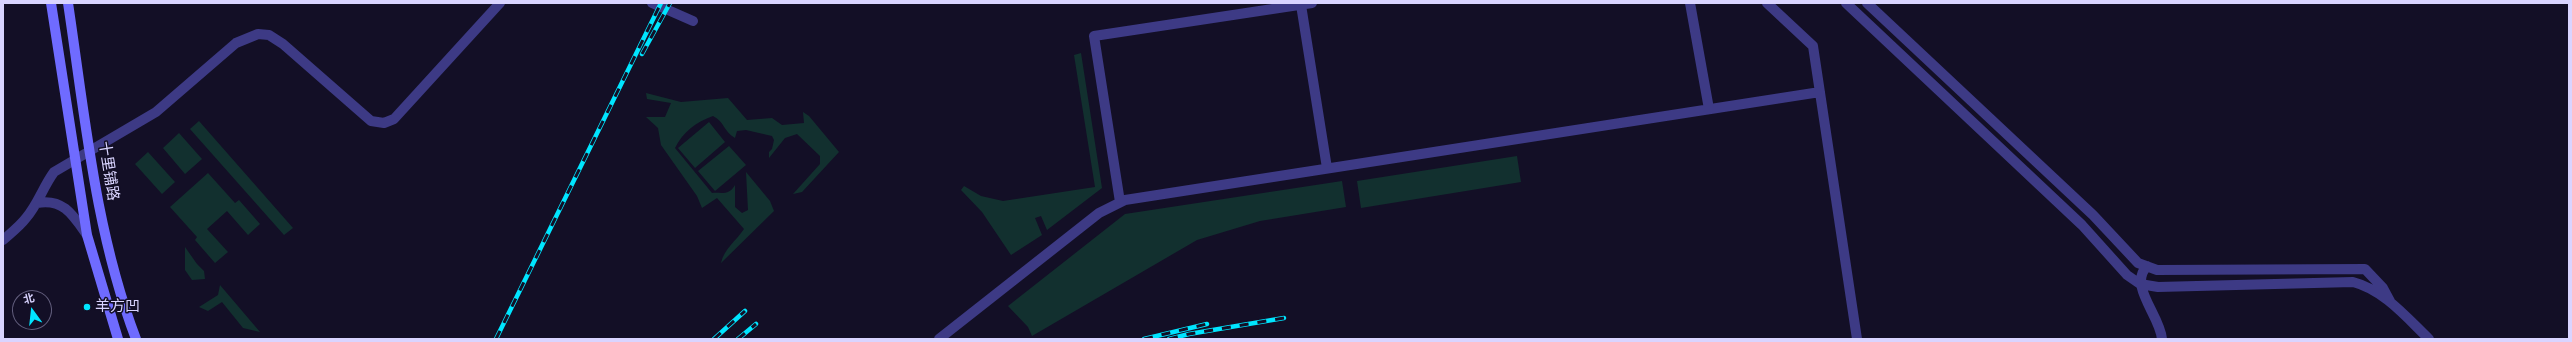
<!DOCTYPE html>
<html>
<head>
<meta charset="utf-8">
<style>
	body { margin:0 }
	#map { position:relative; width:2572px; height:342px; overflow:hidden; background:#130f26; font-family:Signika,"Noto Sans SC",sans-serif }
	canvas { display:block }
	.frame { position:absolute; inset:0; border:4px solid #d9d4ff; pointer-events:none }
	.north { position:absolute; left:12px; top:290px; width:40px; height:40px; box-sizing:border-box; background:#130f26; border:1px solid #625e7d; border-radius:50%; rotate:345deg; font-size:11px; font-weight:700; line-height:16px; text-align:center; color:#d9d4ff }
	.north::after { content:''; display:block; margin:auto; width:14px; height:18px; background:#00e5ff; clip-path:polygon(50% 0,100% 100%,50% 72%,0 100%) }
</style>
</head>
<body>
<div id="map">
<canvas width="2572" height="342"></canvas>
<div class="frame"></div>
<div class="north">北</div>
</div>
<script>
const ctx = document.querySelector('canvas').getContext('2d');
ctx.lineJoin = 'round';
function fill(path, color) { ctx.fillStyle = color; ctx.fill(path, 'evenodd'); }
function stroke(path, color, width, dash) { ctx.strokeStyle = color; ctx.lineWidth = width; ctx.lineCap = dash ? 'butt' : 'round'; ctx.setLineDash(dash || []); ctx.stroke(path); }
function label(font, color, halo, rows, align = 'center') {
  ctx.font = font + ' Signika,"Noto Sans SC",sans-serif'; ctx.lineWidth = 3; ctx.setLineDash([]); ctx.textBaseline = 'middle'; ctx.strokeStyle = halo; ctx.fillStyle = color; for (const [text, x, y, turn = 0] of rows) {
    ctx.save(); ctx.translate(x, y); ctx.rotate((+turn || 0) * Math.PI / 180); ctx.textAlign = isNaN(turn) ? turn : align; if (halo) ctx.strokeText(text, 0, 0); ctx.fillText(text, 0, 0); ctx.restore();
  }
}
fill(new Path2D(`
	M 1081,53 L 1102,188 L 1047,230 L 1041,216 L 1035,218 L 1042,235 L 1011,255 L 982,212 L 961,190 L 964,186 L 981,196 L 1003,201 L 1095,187 L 1074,55 Z
	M 646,93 L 681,102 L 728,98 L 747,120 L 772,118 L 782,125 L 804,123 L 803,112 L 809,116 L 839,152 L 802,192 L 793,194 L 820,164 L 820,156 L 797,134 L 785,138 L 769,158 L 769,152 L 772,149 L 774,140 L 772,136 L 746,130 L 737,131 L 735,138 C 724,132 724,121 713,116 C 696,122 683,132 675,148 L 712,193 C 722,192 729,196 735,185 L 735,207 L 742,213 L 748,210 L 746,172 L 770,201 L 774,211 L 721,263 C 724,249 736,241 744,229 L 717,198 L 702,208 L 697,196 L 661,145 L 658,128 L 646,117 L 665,117 L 671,103 L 647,99 Z
	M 199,121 L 293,228 L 284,235 L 190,129 Z
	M 709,122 L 725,142 L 695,168 L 678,148 Z
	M 179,133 L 202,159 L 185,174 L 163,148 Z
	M 729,146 L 746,165 L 715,191 L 698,171 Z
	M 148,152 L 175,182 L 162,194 L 135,164 Z
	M 1517,156 L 1521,182 L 1361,208 L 1357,181 Z
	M 208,173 L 235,203 L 239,200 L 260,224 L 248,235 L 227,211 L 207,229 L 228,252 L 215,263 L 195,240 L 197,237 L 170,207 Z
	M 1342,181 L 1346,207 L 1260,221 L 1197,240 L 1032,336 L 1028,327 L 1008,306 L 1125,214 Z
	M 185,247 L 197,264 L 204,271 L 205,279 L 192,280 L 185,270 Z
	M 220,285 L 260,332 L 243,328 L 222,302 L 208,311 L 199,307 L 218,295 Z`), '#12302f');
stroke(new Path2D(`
	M 652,3 L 693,21
	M 1690,3 L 1709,109
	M 1767,3 L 1813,46 L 1857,339
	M 1846,3 L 2082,225 L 2127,275 L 2140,284 L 2158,287 L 2353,282 C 2384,290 2407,318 2429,339
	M 1867,3 L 2093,215 L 2138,263 L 2157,270 L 2365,269 L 2383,288 L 2390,301
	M 1301,5 L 1327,168
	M 1120,202 L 1094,36 L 1312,3
	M 37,203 C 63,198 73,215 87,235
	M 3,240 C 11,233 20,226 26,218 C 38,204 43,187 54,172 L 156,112 L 236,43 L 258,34 L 269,35 L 283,44 L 371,121 L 384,123 L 394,119 L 500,3
	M 2147,266 C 2128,286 2160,315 2162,339
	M 939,339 L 1099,213 L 1125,200 L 1820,92`), '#3d3a85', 10);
stroke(new Path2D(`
	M 51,3 L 87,235 L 118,339
	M 68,3 C 85,116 95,231 136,339`), '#6f6bff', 10);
const rail = new Path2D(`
	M 642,54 L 670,3
	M 496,339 L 661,3
	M 714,339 L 745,311
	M 738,339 L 756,324
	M 1144,339 L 1207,324
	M 1169,339 L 1189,334 L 1284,318`);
stroke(rail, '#00e5ff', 4.5);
stroke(rail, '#130f26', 3, [9]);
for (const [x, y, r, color] of [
	[87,307,4,"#00e5ff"]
]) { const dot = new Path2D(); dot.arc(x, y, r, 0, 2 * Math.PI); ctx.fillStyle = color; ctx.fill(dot); stroke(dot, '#130f26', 1.5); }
label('15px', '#d9d4ff', '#130f26', [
	["十里铺路",108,171,81]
]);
label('15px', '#d9d4ff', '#130f26', [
	["羊方凹",95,307]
], 'left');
</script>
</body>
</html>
